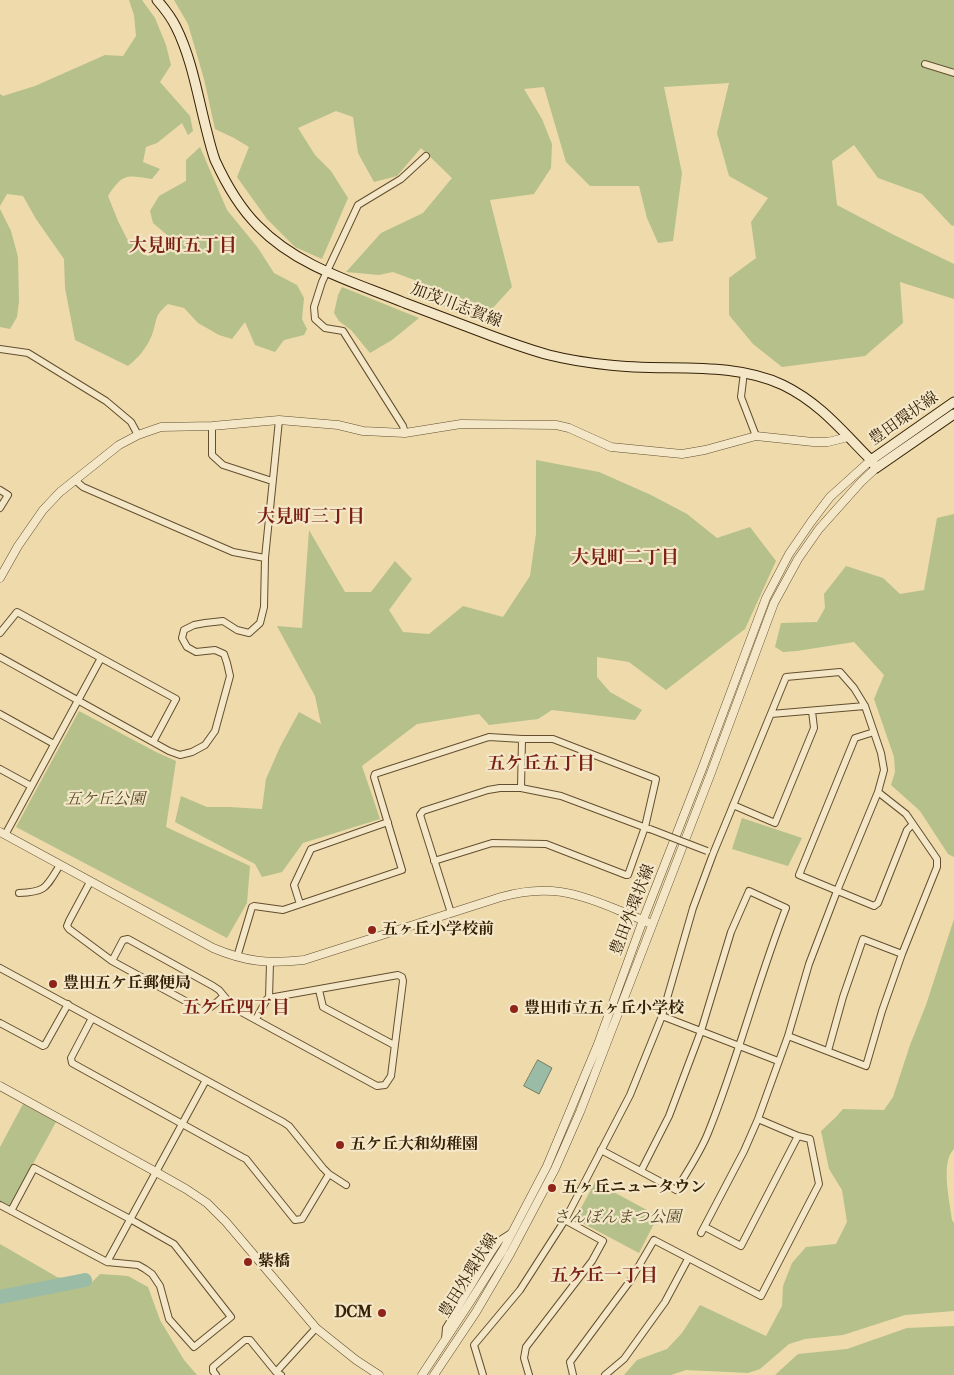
<!DOCTYPE html>
<html>
<head>
<meta charset="utf-8">
<style>
	body { margin:0 }
	canvas { display:block; background:#eedaaa }
</style>
</head>
<body>
<canvas width="954" height="1375"></canvas>
<script>
const ctx = document.querySelector('canvas').getContext('2d');
ctx.lineJoin = 'round';
function fill(path, color) { ctx.fillStyle = color; ctx.fill(path, 'evenodd'); }
function stroke(path, color, width, dash) { ctx.strokeStyle = color; ctx.lineWidth = width; ctx.lineCap = dash ? 'butt' : 'round'; ctx.setLineDash(dash || []); ctx.stroke(path); }
function label(font, color, halo, rows, align = 'center') {
  ctx.font = font + ' "IM FELL French Canon","Noto Serif JP",serif'; ctx.lineWidth = 4.5; ctx.setLineDash([]); ctx.textBaseline = 'middle'; ctx.strokeStyle = halo; ctx.fillStyle = color; for (const [text, x, y, turn = 0] of rows) {
    ctx.save(); ctx.translate(x, y); ctx.rotate((+turn || 0) * Math.PI / 180); ctx.textAlign = isNaN(turn) ? turn : align; if (halo) ctx.strokeText(text, 0, 0); ctx.fillText(text, 0, 0); ctx.restore();
  }
}
fill(new Path2D(`
	M 129,0 L 142,0 L 155,18 L 166,45 L 171,65 L 160,82 L 190,116 L 193,131 L 188,135 L 182,123 L 157,143 L 146,147 L 143,162 L 160,169 L 152,179 C 126,175 123,173 108,196 L 118,221 L 127,239 L 144,250 L 168,245 L 166,234 L 153,223 L 150,211 L 159,196 L 186,181 L 186,160 L 200,147 L 227,210 L 258,248 L 274,273 L 297,285 L 304,298 L 302,319 L 307,329 L 304,335 L 284,340 L 275,352 L 255,345 L 245,322 L 232,339 L 219,335 L 198,323 L 184,308 L 168,304 C 153,317 158,319 152,335 C 146,349 139,357 128,366 L 75,340 L 65,288 L 64,259 L 36,219 L 23,196 L 7,194 L 0,206 L 0,94 L 3,96 L 35,86 L 105,55 L 123,56 L 136,36 L 134,15 Z
	M 174,0 L 954,0 L 954,226 L 951,225 L 922,194 L 878,178 L 854,145 L 832,161 L 837,205 L 894,235 L 954,264 L 954,299 L 900,282 L 903,323 L 865,356 L 782,367 L 753,344 L 729,315 L 729,278 L 756,258 L 751,222 L 768,198 L 729,176 L 717,133 L 729,83 L 664,87 L 682,173 L 673,241 L 658,243 L 647,218 L 639,186 L 590,186 L 566,162 L 544,87 L 524,89 L 542,119 L 552,144 L 551,168 L 534,194 L 490,200 L 512,287 L 491,310 L 465,317 L 433,301 L 417,281 L 393,272 L 379,275 L 346,272 L 381,233 L 423,213 L 452,178 L 421,148 L 397,176 L 374,182 L 358,153 L 353,117 L 336,111 L 298,128 L 315,155 L 331,171 L 348,198 L 322,259 L 295,247 L 267,219 L 237,177 L 249,147 L 234,138 L 215,129 L 204,79 L 188,24 Z
	M 0,209 L 11,231 L 18,257 L 19,301 L 17,317 L 10,329 L 0,327 Z
	M 342,287 L 419,318 L 392,340 L 370,353 L 351,330 L 339,321 L 334,313 L 338,295 Z
	M 536,460 L 599,472 L 651,495 L 687,514 L 717,538 L 750,527 L 776,561 L 745,629 L 666,690 L 629,662 L 597,657 L 597,677 L 610,692 L 642,710 L 635,720 L 552,710 L 538,719 L 489,725 L 479,714 L 417,724 L 362,766 L 380,819 L 303,843 L 282,872 L 262,877 L 255,864 L 175,822 L 181,796 L 207,807 L 230,807 L 262,809 L 266,779 L 280,747 L 299,712 L 321,724 L 315,696 L 277,626 L 302,628 L 309,530 L 345,592 L 371,592 L 395,561 L 412,579 L 389,610 L 403,632 L 429,634 L 463,606 L 503,617 L 530,576 L 536,534 Z
	M 954,514 L 954,857 L 948,854 L 920,811 L 891,785 L 895,772 L 894,757 L 874,699 L 884,675 L 854,642 L 797,651 L 783,652 L 775,647 L 781,623 L 817,622 L 825,608 L 824,594 L 846,566 L 883,578 L 900,594 L 924,590 L 937,518 Z
	M 79,711 L 156,752 L 176,761 L 166,827 L 250,866 L 247,903 L 227,938 L 16,827 Z
	M 742,818 L 802,838 L 788,866 L 732,849 Z
	M 954,919 L 954,1149 C 940,1162 950,1202 952,1220 L 954,1223 L 954,1311 L 905,1315 L 843,1335 L 805,1339 L 789,1344 L 760,1369 L 748,1373 L 686,1370 L 671,1375 L 624,1375 L 637,1360 L 667,1349 L 682,1333 L 700,1305 L 766,1336 L 782,1306 L 783,1286 L 792,1263 L 806,1247 L 836,1244 L 847,1222 L 842,1190 L 829,1169 L 821,1131 L 836,1117 L 843,1109 L 884,1110 L 893,1097 L 910,1045 L 926,1005 Z
	M 23,1104 L 56,1122 L 10,1206 L 0,1201 L 0,1147 Z
	M 595,1182 L 658,1216 L 639,1253 L 575,1219 Z
	M 0,1244 L 57,1277 L 92,1282 L 100,1274 L 128,1276 L 148,1287 L 160,1320 L 184,1360 L 197,1375 L 0,1375 Z
	M 954,1326 L 954,1375 L 775,1375 L 798,1354 L 847,1349 L 907,1328 Z`), '#b5c08b');
const water = new Path2D(`
	M 538,1060 L 552,1068 L 539,1094 L 524,1086 Z`);
fill(water, '#9abba5');
stroke(water, '#727d65', 1);
stroke(new Path2D(`
	M 0,1297 L 85,1280`), '#9abba5', 14);
const minor = new Path2D(`
	M 925,64 L 954,73
	M 0,349 L 28,353 L 106,401 L 131,422 L 138,435
	M 744,372 L 741,397 L 756,436
	M 212,426 L 212,455 L 223,465 L 272,481
	M 405,433 L 403,426 L 343,331 L 325,328 L 315,319 L 314,307 L 322,282 L 358,205 L 401,179 L 426,156
	M 75,480 L 83,487 L 233,552 L 265,558
	M 0,490 L 8,495 L 0,508
	M 0,633 L 17,612 L 176,699 L 153,742
	M 0,657 L 169,751 L 180,755 L 192,752 L 205,745 L 215,731 L 230,676 L 227,663 L 224,654 L 215,650 L 196,652 L 187,647 L 182,638 L 184,630 L 194,625 L 205,623 L 223,621 L 237,630 L 249,633 L 260,623 L 264,607 L 265,558 L 279,420
	M 0,714 L 54,744
	M 771,714 L 865,706
	M 874,732 L 855,738 L 799,875 L 874,906 L 878,903 L 907,830 L 913,824
	M 0,769 L 31,786
	M 521,788 L 522,739
	M 733,805 L 775,823 L 814,728 L 812,711
	M 5,835 L 101,658
	M 90,882 L 69,921 L 67,926 L 69,929 L 112,961 L 200,1009 C 209,1012 217,1001 224,996
	M 19,893 C 47,892 46,887 60,865
	M 300,904 L 294,885 L 311,849 L 388,822
	M 451,913 L 420,815 L 423,811 L 488,790 L 500,788 L 521,788 L 561,796 L 649,829
	M 237,957 L 252,907 L 254,906 L 283,910 L 402,870 L 374,777 L 375,774 L 489,737 L 522,739 L 553,739 L 656,779 L 645,827 L 628,875 L 626,875 L 546,844 L 492,843 L 434,861
	M 112,961 L 123,940 L 128,939 L 213,986 L 219,990 L 234,1008 L 377,1086 L 385,1085 L 391,1076 L 403,981 L 402,977 L 398,975 L 269,998
	M 0,968 L 283,1122 L 289,1126 L 323,1168 L 329,1174 L 346,1185
	M 319,990 L 323,1007 L 394,1045
	M 662,1016 L 778,1061
	M 92,1018 L 71,1058 L 72,1063 L 242,1157 L 246,1159 L 295,1220 L 302,1219 L 329,1174
	M 256,1019 L 267,999 L 269,998 L 270,963
	M 0,1023 L 43,1046 L 45,1045 L 68,1004
	M 788,1036 L 866,1066 L 882,1011 L 902,954 L 937,867 L 937,859 L 906,814 L 878,792
	M 828,1051 L 843,997 L 863,939 L 902,954
	M 601,1150 L 676,1190 C 687,1172 700,1153 708,1133 C 738,1059 757,982 786,908 L 749,891 L 731,932 L 701,1031 L 669,1116 L 641,1171
	M 0,1205 L 107,1262 L 138,1265 L 145,1269 L 152,1274 L 160,1286 L 169,1319 L 194,1347 L 231,1317 L 174,1244 L 130,1219 L 34,1168 L 11,1211
	M 705,1227 L 741,1246 L 798,1136
	M 107,1262 L 206,1080
	M 445,1339 L 446,1328 L 492,1252 L 500,1240 L 511,1233
	M 276,1372 L 316,1328
	M 216,1375 L 213,1371 L 213,1367 L 245,1340 L 250,1340 L 276,1372 L 281,1375
	M 483,1375 L 474,1345 L 520,1290 L 565,1220 L 630,1095 L 662,1016 L 693,908 L 713,854 L 786,677 L 840,672 L 854,688 L 865,706 L 881,753 L 884,770 L 878,792 L 837,891 L 809,964 L 788,1036 L 758,1119 L 744,1151 L 701,1233
	M 529,1375 L 524,1358 L 526,1347 L 592,1261 L 603,1241 L 565,1220
	M 573,1375 L 570,1362 L 630,1281 L 654,1240 L 761,1296 L 819,1184 L 810,1139 L 798,1136 L 758,1119
	M 605,1375 L 624,1359 L 665,1302 L 688,1259`);
const tertiary = new Path2D(`
	M 0,578 L 18,546 L 43,510 L 60,492 L 119,445 L 138,435 L 161,427 L 212,426 L 279,420 L 338,425 L 363,431 L 405,433 L 461,424 L 556,425 L 569,428 L 611,447 L 682,454 L 705,450 L 756,436 L 813,442 L 828,442 L 848,437
	M 0,832 L 213,948 C 246,962 269,964 304,960 L 501,897 C 547,884 575,892 618,910 C 628,914 638,918 647,922
	M 0,1086 L 156,1172 L 186,1189 L 207,1203 L 226,1222 L 316,1328 L 356,1360 L 379,1375
	M 422,1375 L 470,1302 L 503,1250 L 547,1166 L 598,1044 L 643,920 L 702,769 L 766,598 L 789,554 L 811,522 L 830,497 L 871,460
	M 434,1375 L 476,1312 L 510,1254 L 555,1169 L 580,1112 L 711,773 L 774,603 L 798,559 L 819,529 L 861,482 L 876,468`);
const secondary = new Path2D(`
	M 157,0 C 164,8 171,17 176,27 C 191,57 197,92 205,124 C 208,136 211,149 215,160 C 226,184 240,208 258,226 C 298,267 354,282 405,303 C 434,314 463,325 492,336 C 511,343 530,350 549,355 C 569,360 589,363 609,365 C 666,372 729,360 783,385 C 820,403 842,431 871,460 L 876,468 L 954,414
	M 871,460 L 954,402`);
stroke(minor, '#634f2f', 8);
stroke(tertiary, '#634f2f', 9);
stroke(secondary, '#352106', 11);
stroke(minor, '#f4e7c8', 6);
stroke(tertiary, '#f4e7c8', 8);
stroke(secondary, '#f4e7c8', 9);
const minorBridge = new Path2D(`
	M 650,829 L 707,851`);
stroke(minorBridge, '#634f2f', 8, []);
stroke(minorBridge, '#f4e7c8', 6);
for (const [x, y, r, color] of [
	[372,930,5,"#8f2418"],
	[53,984,5,"#8f2418"],
	[514,1009,5,"#8f2418"],
	[340,1145,5,"#8f2418"],
	[552,1188,5,"#8f2418"],
	[248,1262,5,"#8f2418"],
	[382,1313,5,"#8f2418"]
]) { const dot = new Path2D(); dot.arc(x, y, r, 0, 2 * Math.PI); ctx.fillStyle = color; ctx.fill(dot); stroke(dot, '#f4e7c8', 2); }
label('16px', '#352106', '#f4e7c8', [
	["加茂川志賀線",456,306,21],
	["豊田環状線",904,419,-35],
	["豊田外環状線",633,910,-69],
	["豊田外環状線",469,1276,-58]
]);
label('italic 16px', '#554927', '#f4e7c8', [
	["五ケ丘公園",105,800],
	["さんぼんまつ公園",617,1218]
]);
label('bold 16px', '#352106', '#f4e7c8', [
	["五ヶ丘小学校前",382,930],
	["豊田五ケ丘郵便局",63,984],
	["豊田市立五ヶ丘小学校",524,1009],
	["五ケ丘大和幼稚園",350,1145],
	["五ヶ丘ニュータウン",562,1188],
	["紫橋",258,1262],
	["DCM",372,1313,"right"]
], 'left');
label('bold 18px', '#7a1f14', '#f4e7c8', [
	["大見町五丁目",183,247],
	["大見町三丁目",311,518],
	["大見町二丁目",625,559],
	["五ケ丘五丁目",541,765],
	["五ケ丘四丁目",236,1009],
	["五ケ丘一丁目",604,1277]
]);
</script>
</body>
</html>
